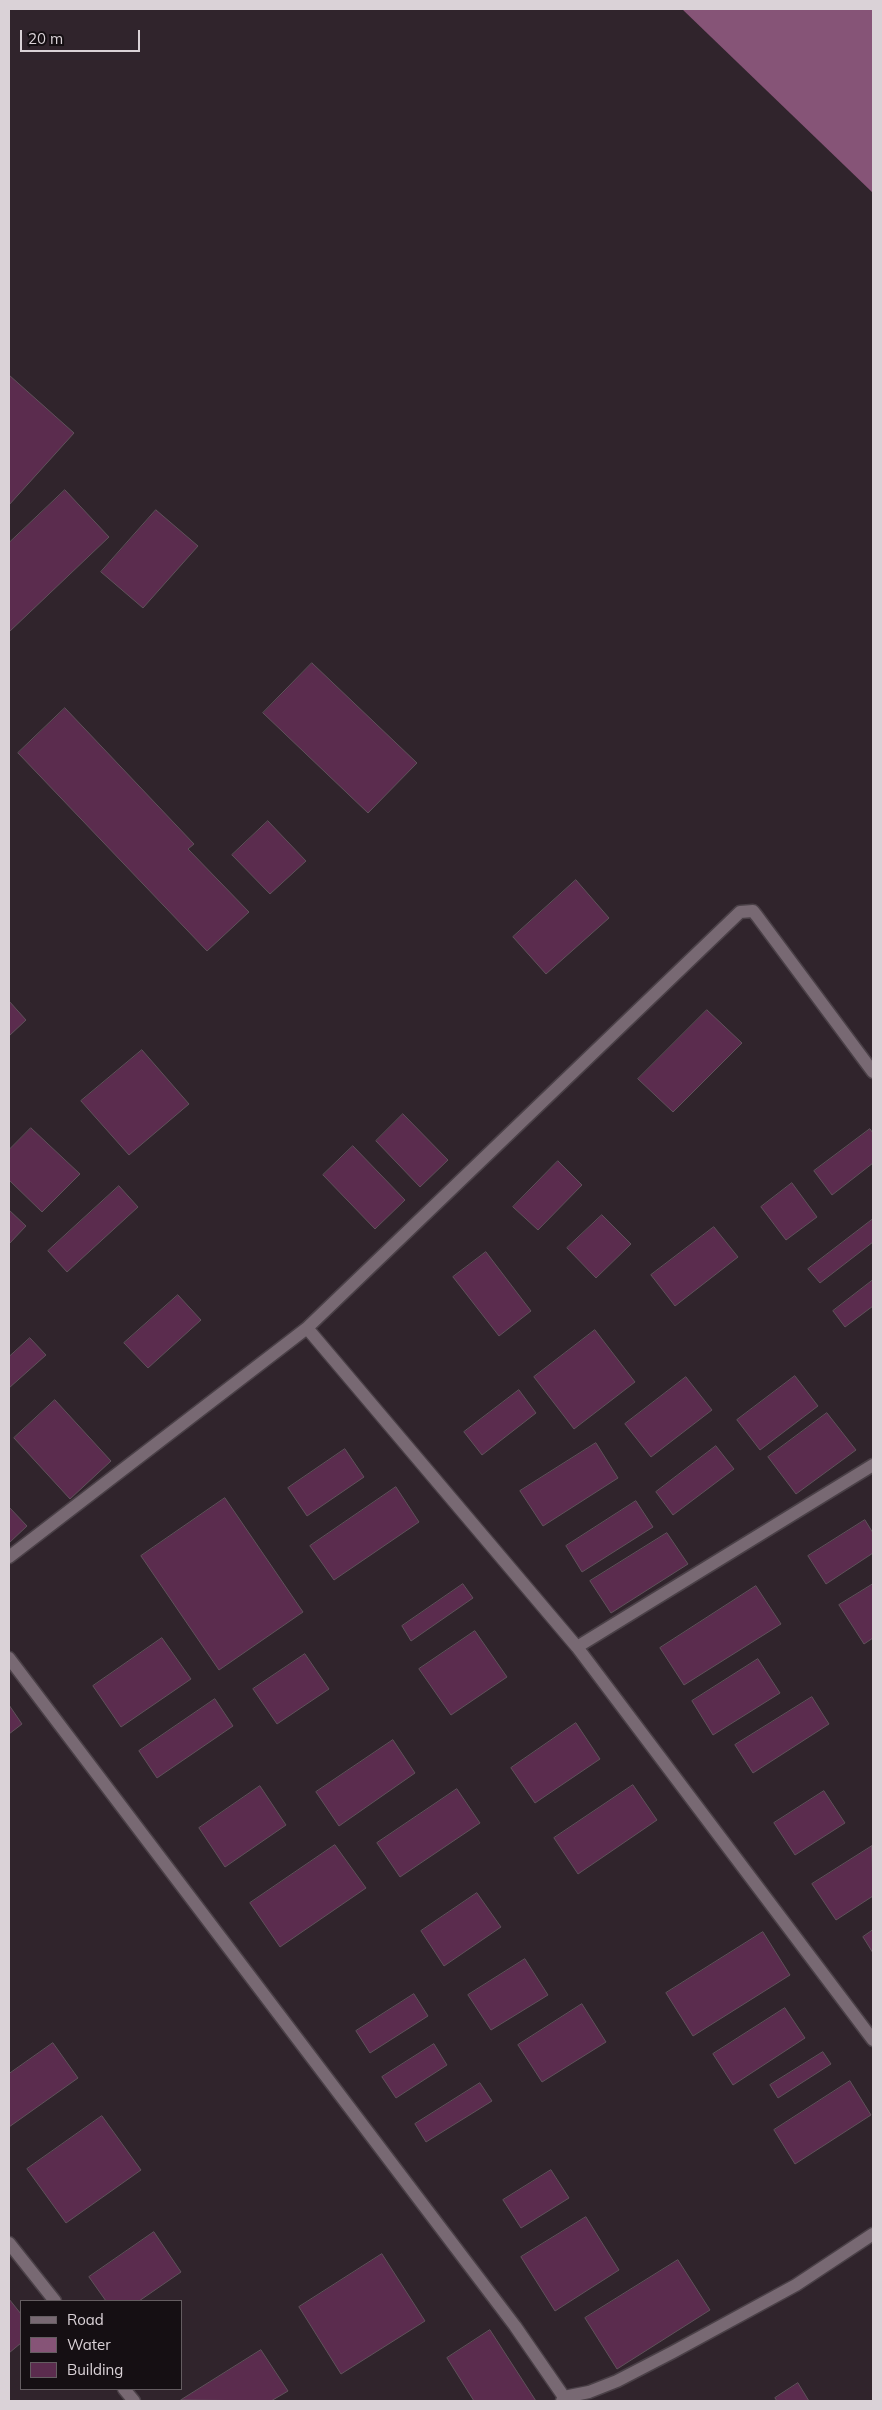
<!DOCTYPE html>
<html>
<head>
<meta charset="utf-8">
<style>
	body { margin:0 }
	#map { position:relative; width:882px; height:2410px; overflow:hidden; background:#30242c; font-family:Mulish,sans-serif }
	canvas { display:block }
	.frame { position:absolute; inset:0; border:10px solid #dad2d7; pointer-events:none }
	.legend { position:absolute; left:20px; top:2300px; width:162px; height:90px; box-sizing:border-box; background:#150f13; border:1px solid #645d61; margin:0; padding:6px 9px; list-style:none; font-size:15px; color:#dad2d7 }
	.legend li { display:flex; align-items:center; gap:10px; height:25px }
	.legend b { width:25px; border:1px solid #645d61 }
	.scale { position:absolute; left:20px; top:30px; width:120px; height:22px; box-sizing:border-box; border:2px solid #dad2d7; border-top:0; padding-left:6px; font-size:15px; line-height:18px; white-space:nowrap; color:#dad2d7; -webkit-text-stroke:4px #150f13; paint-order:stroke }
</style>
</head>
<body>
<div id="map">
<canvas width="882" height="2410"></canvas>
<div class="frame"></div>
<ul class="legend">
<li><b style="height:6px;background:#786973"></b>Road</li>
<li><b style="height:14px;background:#865477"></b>Water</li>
<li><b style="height:14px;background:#5b2c4e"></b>Building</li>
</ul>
<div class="scale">20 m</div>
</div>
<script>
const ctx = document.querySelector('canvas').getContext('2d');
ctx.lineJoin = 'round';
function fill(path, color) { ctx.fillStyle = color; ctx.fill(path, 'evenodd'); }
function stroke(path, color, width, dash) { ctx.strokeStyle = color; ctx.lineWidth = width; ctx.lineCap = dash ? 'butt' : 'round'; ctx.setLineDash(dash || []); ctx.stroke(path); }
fill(new Path2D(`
	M 682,9 L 873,9 L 873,193 Z`), '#865477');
const building = new Path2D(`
	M 9,375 L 74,433 L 9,505 Z
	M 65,490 L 109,537 L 9,632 L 9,543 Z
	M 156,510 L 198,546 L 143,608 L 101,572 Z
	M 312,663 L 417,763 L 368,813 L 263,713 Z
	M 65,708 L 194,844 L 188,849 L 249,912 L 207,951 L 18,753 Z
	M 268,821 L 306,861 L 270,894 L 232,855 Z
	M 576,880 L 609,918 L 546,974 L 513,937 Z
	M 9,1001 L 26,1020 L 9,1036 Z
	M 707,1010 L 742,1043 L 673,1112 L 638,1079 Z
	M 142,1050 L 189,1104 L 129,1155 L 81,1101 Z
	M 403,1114 L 448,1160 L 420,1187 L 376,1141 Z
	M 31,1128 L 80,1174 L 42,1212 L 9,1180 L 9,1150 Z
	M 870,1129 L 873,1133 L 873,1163 L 832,1195 L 814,1171 Z
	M 353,1146 L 405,1200 L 375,1229 L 323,1175 Z
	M 558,1161 L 582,1185 L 538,1230 L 513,1207 Z
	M 792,1183 L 817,1217 L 786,1240 L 761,1207 Z
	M 119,1186 L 138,1207 L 67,1272 L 48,1251 Z
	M 9,1210 L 26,1226 L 9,1244 Z
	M 602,1215 L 631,1244 L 596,1278 L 567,1248 Z
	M 873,1219 L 873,1242 L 820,1283 L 808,1269 Z
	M 714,1227 L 738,1257 L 675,1306 L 651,1275 Z
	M 486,1252 L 531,1311 L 499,1336 L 453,1277 Z
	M 873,1280 L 873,1306 L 845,1327 L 833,1311 Z
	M 178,1295 L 201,1320 L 148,1368 L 124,1343 Z
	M 595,1330 L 635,1382 L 574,1429 L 534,1377 Z
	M 30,1338 L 46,1355 L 9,1388 L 9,1357 Z
	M 795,1376 L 818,1406 L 760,1450 L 737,1420 Z
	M 686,1377 L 712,1410 L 651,1457 L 625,1424 Z
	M 519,1390 L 536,1413 L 482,1455 L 464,1432 Z
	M 55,1400 L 111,1461 L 70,1499 L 14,1438 Z
	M 827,1413 L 856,1450 L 796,1494 L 768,1457 Z
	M 596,1443 L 618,1478 L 543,1526 L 520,1491 Z
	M 716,1446 L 734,1469 L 673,1515 L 656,1492 Z
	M 345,1449 L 364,1477 L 307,1516 L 288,1488 Z
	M 396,1487 L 419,1522 L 334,1580 L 310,1546 Z
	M 225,1498 L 303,1612 L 219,1670 L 141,1556 Z
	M 636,1501 L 653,1527 L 582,1572 L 566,1546 Z
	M 9,1507 L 27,1526 L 9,1543 Z
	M 865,1520 L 873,1533 L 873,1553 L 826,1584 L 808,1556 Z
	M 667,1533 L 688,1564 L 611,1613 L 590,1581 Z
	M 463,1584 L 473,1598 L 411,1641 L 402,1626 Z
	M 873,1584 L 873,1638 L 864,1644 L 839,1605 Z
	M 756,1586 L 781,1624 L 684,1685 L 660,1648 Z
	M 475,1631 L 507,1677 L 451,1715 L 419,1669 Z
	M 162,1638 L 191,1679 L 121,1727 L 93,1686 Z
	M 305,1654 L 329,1689 L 277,1724 L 253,1689 Z
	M 758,1659 L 780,1693 L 713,1735 L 692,1701 Z
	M 812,1697 L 829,1724 L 753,1773 L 735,1745 Z
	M 215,1699 L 233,1726 L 157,1778 L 139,1751 Z
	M 9,1705 L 22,1724 L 9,1734 Z
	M 576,1723 L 600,1759 L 535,1803 L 511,1768 Z
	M 393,1740 L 415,1773 L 339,1826 L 316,1792 Z
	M 633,1785 L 657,1820 L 578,1874 L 554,1838 Z
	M 260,1786 L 286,1825 L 225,1867 L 199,1828 Z
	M 457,1789 L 480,1823 L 400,1877 L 377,1843 Z
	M 824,1791 L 845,1823 L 795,1855 L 774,1823 Z
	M 335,1845 L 366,1888 L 280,1947 L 250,1903 Z
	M 872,1846 L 873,1896 L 836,1920 L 812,1884 Z
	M 477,1893 L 501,1927 L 444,1966 L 421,1931 Z
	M 873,1930 L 873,1953 L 863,1937 Z
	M 763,1932 L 790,1975 L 693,2036 L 666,1993 Z
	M 525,1959 L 548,1995 L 491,2030 L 468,1995 Z
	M 414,1994 L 428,2016 L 370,2053 L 356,2031 Z
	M 582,2004 L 606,2042 L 542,2082 L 518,2045 Z
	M 785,2008 L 805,2038 L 733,2085 L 713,2054 Z
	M 53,2043 L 78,2078 L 9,2127 L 9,2074 Z
	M 434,2044 L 447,2065 L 396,2098 L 382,2077 Z
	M 823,2052 L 831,2064 L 778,2098 L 770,2085 Z
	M 850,2081 L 871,2115 L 795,2164 L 774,2130 Z
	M 480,2083 L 492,2101 L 426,2142 L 415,2124 Z
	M 102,2116 L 141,2170 L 66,2223 L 27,2169 Z
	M 551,2170 L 569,2198 L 521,2228 L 503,2200 Z
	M 586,2217 L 619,2270 L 555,2311 L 521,2257 Z
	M 154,2232 L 181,2272 L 139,2301 L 106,2301 L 89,2277 Z
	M 382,2254 L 425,2321 L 341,2374 L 299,2307 Z
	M 678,2260 L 710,2310 L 617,2369 L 585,2318 Z
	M 9,2299 L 21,2314 L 21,2343 L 9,2353 Z
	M 490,2330 L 536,2401 L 474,2401 L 447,2358 Z
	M 261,2350 L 288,2391 L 271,2401 L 181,2400 Z
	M 798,2383 L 809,2401 L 777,2401 L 775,2398 Z`);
fill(building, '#5b2c4e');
stroke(building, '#60525b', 1);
const minor = new Path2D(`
	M 307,1328 L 740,912 L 753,911 L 757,916 L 873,1072
	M 9,1557 L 307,1328 L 577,1647 L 873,2040
	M 577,1647 L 873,1465
	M 9,1658 L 515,2326 L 564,2397 L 562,2401
	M 9,2243 L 55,2301
	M 124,2389 L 134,2401
	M 564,2397 L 589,2392 L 617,2381 L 673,2352 L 796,2285 L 873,2234`);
stroke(minor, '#4a4047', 15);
stroke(minor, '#786973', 12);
</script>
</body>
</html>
